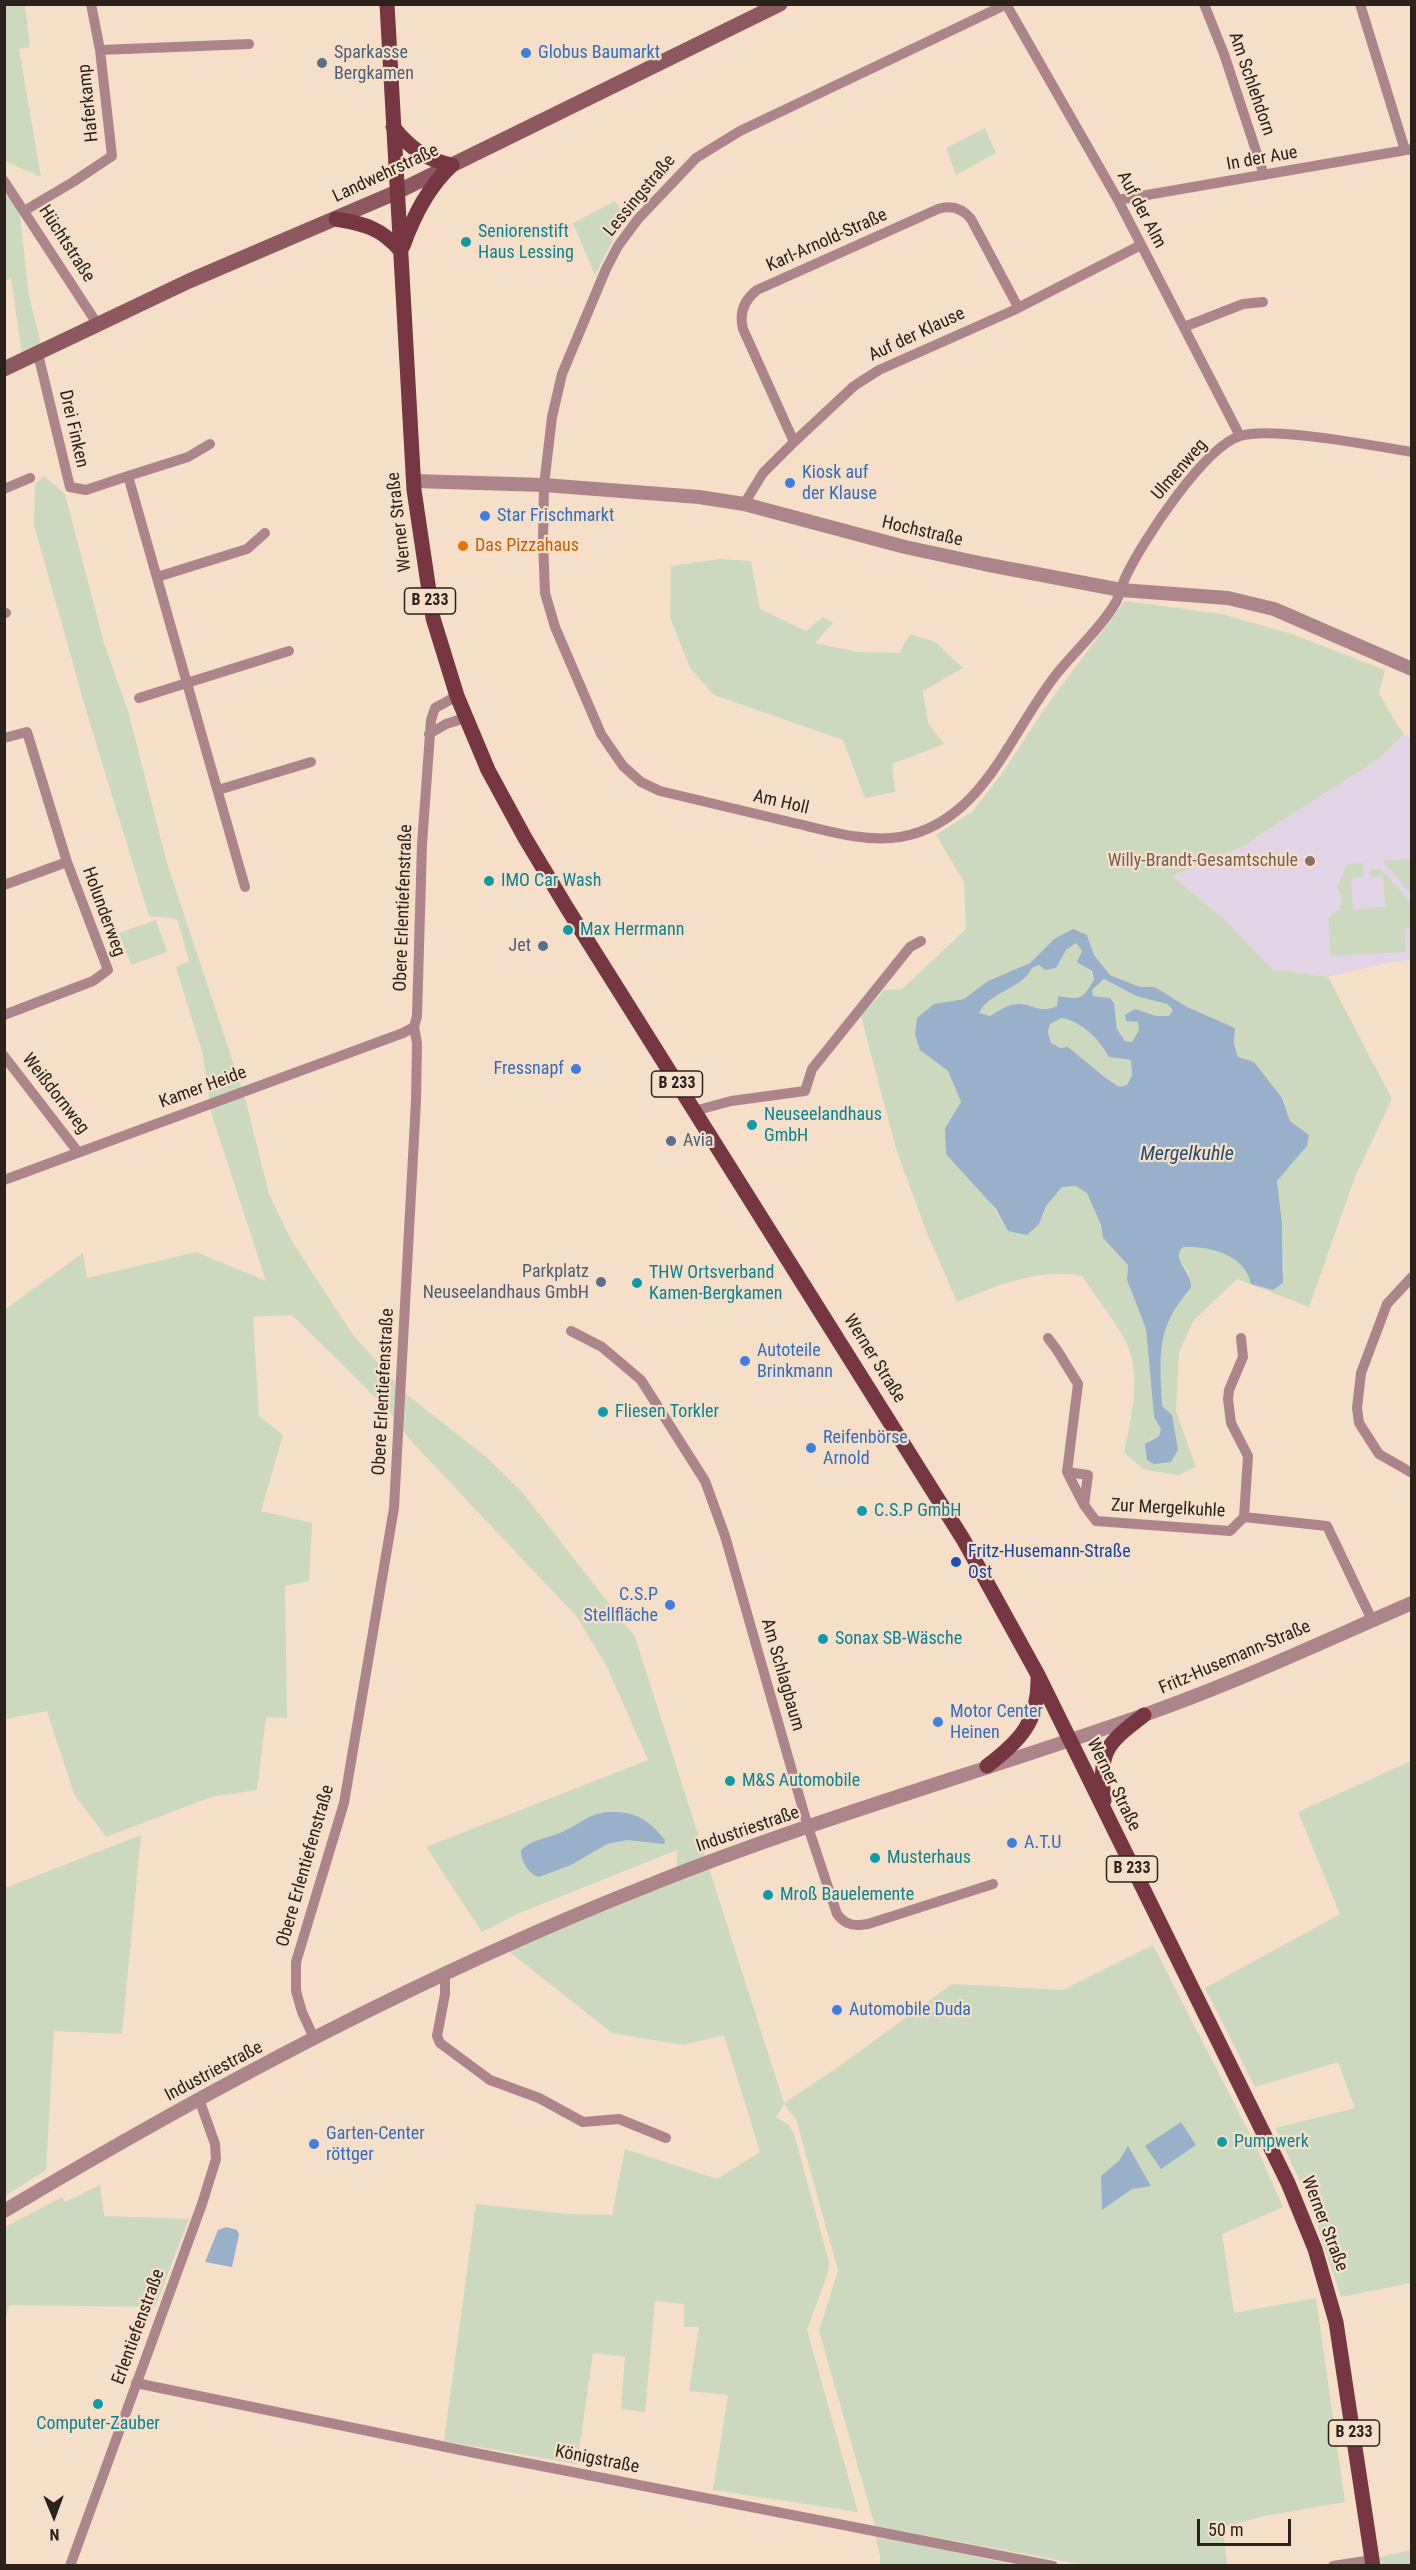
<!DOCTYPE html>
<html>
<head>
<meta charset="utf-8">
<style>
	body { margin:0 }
	#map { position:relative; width:1416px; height:2570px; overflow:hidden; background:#f5dfc9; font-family:"Roboto Condensed",sans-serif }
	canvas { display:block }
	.frame { position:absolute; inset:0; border:6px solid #2b231b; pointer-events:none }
	.north { position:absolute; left:24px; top:2486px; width:60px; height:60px; -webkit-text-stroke:4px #f5dfc9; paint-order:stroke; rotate:179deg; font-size:16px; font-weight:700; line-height:24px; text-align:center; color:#2b231b }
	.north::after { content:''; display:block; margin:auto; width:21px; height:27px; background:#2b231b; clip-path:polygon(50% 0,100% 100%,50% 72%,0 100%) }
	.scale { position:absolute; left:1197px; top:2519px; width:94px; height:27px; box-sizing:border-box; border:3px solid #2b231b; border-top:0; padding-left:8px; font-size:18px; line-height:21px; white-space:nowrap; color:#2b231b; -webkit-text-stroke:4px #f5dfc9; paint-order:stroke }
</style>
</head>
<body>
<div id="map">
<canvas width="1416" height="2570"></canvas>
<div class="frame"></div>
<div class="north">N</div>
<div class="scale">50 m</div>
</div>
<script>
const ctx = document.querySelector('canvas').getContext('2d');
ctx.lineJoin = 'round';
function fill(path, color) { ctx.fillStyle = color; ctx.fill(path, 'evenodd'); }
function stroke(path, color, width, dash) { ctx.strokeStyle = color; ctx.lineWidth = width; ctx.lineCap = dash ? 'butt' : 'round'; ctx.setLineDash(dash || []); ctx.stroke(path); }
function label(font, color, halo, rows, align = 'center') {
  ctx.font = font + ' "Roboto Condensed",sans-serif'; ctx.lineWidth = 4.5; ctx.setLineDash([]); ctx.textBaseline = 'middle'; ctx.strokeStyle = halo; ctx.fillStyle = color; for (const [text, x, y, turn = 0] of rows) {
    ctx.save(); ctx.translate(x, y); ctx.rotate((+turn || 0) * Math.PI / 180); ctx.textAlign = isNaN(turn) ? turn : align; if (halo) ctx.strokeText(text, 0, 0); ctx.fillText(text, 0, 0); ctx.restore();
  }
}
fill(new Path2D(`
	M 1404,734 L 1411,738 L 1411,960 L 1391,962 L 1328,977 L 1272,969 L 1223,918 L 1172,876 L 1243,846 L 1378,759 Z`), '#e2d4e6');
fill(new Path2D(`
	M 5,4 L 25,5 L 30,47 L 19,49 L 41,177 L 5,161 Z
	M 985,128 L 996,153 L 956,175 L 946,148 Z
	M 4,193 L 19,207 L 29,296 L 43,352 L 23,361 L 11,278 L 5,281 Z
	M 615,201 L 625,217 L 595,275 L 573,223 Z
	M 44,476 L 65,494 L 104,643 L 128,711 L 167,863 L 245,1098 L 269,1194 L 291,1240 L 353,1335 L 406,1394 L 485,1456 L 522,1492 L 635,1637 L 784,2103 L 841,2065 L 952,1984 L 1063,1990 L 1153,1945 L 1255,2144 L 1283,2207 L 1222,2234 L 1234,2313 L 1316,2298 L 1345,2502 L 1265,2516 L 1223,2527 L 1227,2565 L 1084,2565 L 875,2526 L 819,2331 L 838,2270 L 796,2119 L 784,2104 L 776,2117 L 790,2126 L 795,2137 L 829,2262 L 828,2272 L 807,2330 L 858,2512 L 713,2490 L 728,2395 L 689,2391 L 699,2327 L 684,2327 L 684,2304 L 655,2301 L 645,2412 L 621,2409 L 625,2357 L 593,2353 L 577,2464 L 444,2441 L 476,2204 L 567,2214 L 612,2215 L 625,2149 L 717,2179 L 760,2152 L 724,2035 L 683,2045 L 612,2033 L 498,1943 L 677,1869 L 677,1850 L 517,1914 L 482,1932 L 426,1847 L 648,1760 L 607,1667 L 577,1617 L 410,1440 L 388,1410 L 292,1315 L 253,1317 L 259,1416 L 283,1435 L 261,1511 L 312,1523 L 309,1581 L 285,1586 L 287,1718 L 266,1717 L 257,1790 L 211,1797 L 106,1837 L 74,1794 L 47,1711 L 5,1719 L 4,1310 L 83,1253 L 87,1278 L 196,1252 L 266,1281 L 211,1112 L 203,1055 L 176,967 L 189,961 L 177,919 L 149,916 L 88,717 L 34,525 L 35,484 Z
	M 720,559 L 751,561 L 760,609 L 806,631 L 823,617 L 833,623 L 815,643 L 858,652 L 899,653 L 910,634 L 935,642 L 963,668 L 923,691 L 928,723 L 944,744 L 892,764 L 895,792 L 865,798 L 843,740 L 714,695 L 690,668 L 670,617 L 671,566 Z
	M 1125,601 L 1221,614 L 1292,634 L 1385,670 L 1379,693 L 1396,723 L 1404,734 L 1378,759 L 1243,846 L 1172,876 L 1223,918 L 1272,969 L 1328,977 L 1392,1099 L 1355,1177 L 1309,1307 L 1237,1279 L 1193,1321 L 1179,1353 L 1176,1411 L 1196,1467 L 1178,1475 L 1159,1472 L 1143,1469 L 1124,1453 C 1131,1420 1142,1374 1126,1342 C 1114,1319 1096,1298 1082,1276 C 1040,1267 996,1286 957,1302 L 927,1233 L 896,1149 L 861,1016 L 884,990 L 902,989 L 966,929 L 964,882 L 936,835 L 972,812 L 1001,775 L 1045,708 ZM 1087,935 L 1094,955 L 1110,975 L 1140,987 L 1155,987 L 1187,1007 L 1235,1028 L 1234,1044 L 1238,1057 L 1282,1097 L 1290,1121 L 1309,1135 L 1307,1146 L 1277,1181 L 1282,1223 L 1284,1273 C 1252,1262 1216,1245 1182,1247 L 1178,1252 L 1178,1259 L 1188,1271 L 1191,1288 C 1180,1301 1168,1314 1163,1331 C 1153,1371 1164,1422 1171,1462 L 1149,1440 L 1159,1436 L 1161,1429 L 1154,1417 L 1146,1329 L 1127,1280 L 1128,1265 L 1103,1238 L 1101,1225 L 1087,1193 L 1076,1185 L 1062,1187 L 1046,1206 L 1039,1224 L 1008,1231 L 945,1128 L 961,1102 L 948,1071 L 920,1050 L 934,1004 L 964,999 L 988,981 L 1030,963 L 1054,939 Z
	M 1411,859 L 1412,859 L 1411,894 L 1383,861 Z
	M 1363,863 L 1364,877 L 1351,879 L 1353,910 L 1385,907 L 1383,876 L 1371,877 L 1370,870 L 1381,869 L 1411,902 L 1411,928 L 1404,929 L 1406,952 L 1330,956 L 1329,917 L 1340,909 L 1342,896 L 1337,888 C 1339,879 1345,873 1347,864 Z
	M 156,920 L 167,952 L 131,965 L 119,933 Z
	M 1076,943 L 1082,951 L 1094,979 C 1082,999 1081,1000 1058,996 L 1057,1006 C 1038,1014 1034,1004 1018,1004 C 1008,1004 998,1011 990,1016 L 978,1013 C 991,991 1022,988 1031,968 L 1039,965 L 1056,968 L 1066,950 Z
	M 1104,979 L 1136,996 L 1167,1004 L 1173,1010 L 1169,1016 L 1157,1016 L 1149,1012 L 1138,1022 L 1139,1030 L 1132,1042 L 1125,1041 L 1117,1029 L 1114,1003 L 1110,998 L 1093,996 L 1091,991 Z
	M 1062,1018 C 1082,1022 1099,1039 1109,1057 L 1131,1060 L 1132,1076 L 1127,1085 L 1119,1087 L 1051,1043 L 1048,1032 L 1050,1024 Z
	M 1411,1761 L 1411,2283 L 1341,2297 L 1308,2198 L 1275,2128 L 1355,2108 L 1338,2062 L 1255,2087 L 1205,1988 L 1340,1914 L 1298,1812 Z
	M 141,1835 L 122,2034 L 54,2031 L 46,2170 L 5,2196 L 5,1888 Z
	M 100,2185 L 104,2216 L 189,2219 L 155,2307 L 9,2305 L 5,2322 L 5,2227 L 62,2197 L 65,2202 Z
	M 875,2535 L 1015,2565 L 880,2565 L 880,2556 Z
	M 1411,2550 L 1411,2565 L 1382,2565 L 1379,2557 Z`), '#cdd9be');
fill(new Path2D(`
	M 1073,929 L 1087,935 L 1094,955 L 1110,975 L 1140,987 L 1155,987 L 1187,1007 L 1235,1028 L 1234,1044 L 1238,1057 L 1254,1062 L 1282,1098 L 1290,1121 L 1309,1135 L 1307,1146 L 1277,1181 L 1282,1223 L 1283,1283 L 1273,1290 L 1251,1284 C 1245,1254 1210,1246 1183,1247 C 1170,1260 1192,1270 1191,1288 C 1155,1328 1160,1355 1162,1406 L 1172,1415 L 1178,1450 L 1171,1462 L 1154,1464 L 1147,1460 L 1145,1444 L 1159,1436 L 1161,1429 L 1154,1417 L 1146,1329 L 1127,1280 L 1128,1265 L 1103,1238 L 1101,1225 L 1087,1193 L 1076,1186 L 1062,1187 L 1046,1206 L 1039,1224 L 1027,1235 L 1008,1231 L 996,1209 L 946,1154 L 945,1128 L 961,1102 L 948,1071 L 920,1050 L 915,1035 L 917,1018 L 934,1004 L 964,999 L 988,981 L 1030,963 L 1054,939 ZM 1076,943 L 1082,951 L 1077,962 L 1092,971 L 1094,979 C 1083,999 1081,1000 1058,996 L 1057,1006 C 1038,1014 1034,1004 1018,1004 C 1008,1004 998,1011 990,1016 L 979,1013 C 990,991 1022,989 1032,968 L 1039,965 L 1045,970 L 1056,968 L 1066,950 ZM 1104,979 L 1136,996 L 1167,1004 L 1173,1010 L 1169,1016 L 1157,1016 L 1135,1009 L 1125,1015 L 1126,1021 L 1138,1022 L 1139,1030 L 1132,1042 L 1125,1041 L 1117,1029 L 1114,1003 L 1110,998 L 1093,996 L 1092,990 ZM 1062,1018 C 1082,1022 1099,1039 1109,1057 L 1131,1060 L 1132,1075 L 1127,1085 L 1119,1087 L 1103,1076 L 1068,1047 L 1060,1048 L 1051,1043 L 1048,1032 L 1050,1024 Z
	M 606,1812 C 635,1811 647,1818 665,1840 L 664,1844 L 627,1840 L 607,1844 L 571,1865 L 539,1877 C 528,1874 521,1861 521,1850 C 533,1838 553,1838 568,1829 C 584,1821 586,1816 606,1812 Z
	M 1181,2122 L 1196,2145 L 1161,2169 L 1145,2146 Z
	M 1128,2146 L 1151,2186 L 1132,2189 L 1102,2210 L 1101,2176 L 1119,2161 Z
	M 226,2227 L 237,2230 L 239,2235 L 232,2267 L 205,2262 L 218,2230 Z`), '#98b0c9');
stroke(new Path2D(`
	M 91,4 L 100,50
	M 1006,4 L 1118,200 L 1240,436
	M 1007,4 L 740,131 L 696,158 L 638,219 L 618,246 L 606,269 L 562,374 L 552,417 L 544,485 L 543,541 L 545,593 L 555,627 L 601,734 L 623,766 L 641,782 L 660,791 C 702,801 744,811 786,821 C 822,829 863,843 900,837 C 982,823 1009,735 1055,676 C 1073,653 1102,627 1116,602 C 1120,594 1122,584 1126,576 C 1142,542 1204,447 1240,436 C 1271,426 1375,446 1412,452
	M 1204,4 L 1224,54 L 1264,175
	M 1360,4 L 1405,150
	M 4,181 L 98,325
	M 1118,200 L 1412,149
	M 24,211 L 73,182 L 112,156 L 100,50 L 249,44
	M 1184,327 L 1243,304 L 1263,302
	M 38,354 L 70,487 L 86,490 L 128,476 L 245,887
	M 794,442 L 743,329 C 739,313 744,300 757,290 L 938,209 C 951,205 962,208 971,219 L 1018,307
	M 128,476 L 188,457 L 210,444
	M 4,489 L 30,478
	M 744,504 L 763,473 L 794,442 L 854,386 L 879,370 L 1012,311 L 1141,245
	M 157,577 L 247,549 L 265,533
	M 4,613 L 6,613
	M 139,698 L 289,651
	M 429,734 L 446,724 L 465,718
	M 4,738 L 27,732 L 67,862 L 108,970 L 93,981 L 4,1015
	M 218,790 L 311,762
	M 4,885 L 67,862
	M 4,1056 L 78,1152
	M 694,1111 L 731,1101 L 805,1091 L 812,1069 L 910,947 L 921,941
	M 4,1180 L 403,1033 L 414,1027
	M 1412,1277 L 1387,1304 L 1361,1373 L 1357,1408 L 1359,1423 L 1379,1454 L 1412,1473
	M 571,1331 L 602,1347 L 641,1380 L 705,1481 L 725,1536 L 808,1827 L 837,1914 C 846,1926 855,1926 868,1924 L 993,1884
	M 1048,1338 L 1057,1350 L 1078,1384 L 1067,1472 L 1084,1505 L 1096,1521 L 1230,1531 L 1244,1517
	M 1241,1338 L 1243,1357 L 1229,1390 L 1228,1399 L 1231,1423 L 1248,1456 L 1244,1517
	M 1067,1472 L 1088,1475 L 1084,1505
	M 1244,1517 L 1327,1526 L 1372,1620
	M 445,1973 L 445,1994 L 437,2036 L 440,2043 L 490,2080 L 539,2098 L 583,2122 L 619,2119 L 666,2138
	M 314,2038 L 302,2012 L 296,1991 L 296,1962 L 344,1803 L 394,1508 L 416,1101 L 417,1043 L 414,1027 L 417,1016 L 422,844 L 431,720 L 435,708 L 457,696
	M 136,2383 L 475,2453 L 1053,2566
	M 70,2566 L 202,2204 L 216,2159 L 215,2144 L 199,2099
	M 1333,2566 L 1372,2560`), '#ac858a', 10);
stroke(new Path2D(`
	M 414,481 L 544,485 L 699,497 L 744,504 L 905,547 L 984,564 L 1121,590 L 1228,598 L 1274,609 L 1412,669
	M 4,2211 C 212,2087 426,1973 652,1884 C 812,1820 978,1773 1141,1716 C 1233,1684 1322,1642 1412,1603`), '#ac858a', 14);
stroke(new Path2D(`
	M 4,369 L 189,281 L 397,192 L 780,4`), '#8e5860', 15);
stroke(new Path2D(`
	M 387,4 L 414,490 L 433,618 L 457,696 L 488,770 L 525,838 L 567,908 L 963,1539 L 1038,1675 L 1288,2183 L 1315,2249 L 1336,2322 L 1373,2566
	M 393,127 C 410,148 426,160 452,165
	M 336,219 C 365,224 381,228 401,251
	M 403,246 C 414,215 428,187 452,165
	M 987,1766 C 1020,1741 1039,1721 1038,1678
	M 1104,1801 C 1099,1750 1105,1745 1144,1715`), '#763742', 15);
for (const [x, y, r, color] of [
	[526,53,6,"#3f7fe0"],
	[322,63,6,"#5c6f8a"],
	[466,242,6,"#0f9aa8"],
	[790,483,6,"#3f7fe0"],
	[485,516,6,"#3f7fe0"],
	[463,546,6,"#e8710a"],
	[1310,861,6,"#8d6e63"],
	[489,881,6,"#0f9aa8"],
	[568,930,6,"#0f9aa8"],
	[543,946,6,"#5c6f8a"],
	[576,1069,6,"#3f7fe0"],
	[752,1125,6,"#0f9aa8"],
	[671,1141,6,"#5c6f8a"],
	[601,1282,6,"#5c6f8a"],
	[637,1283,6,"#0f9aa8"],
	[745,1361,6,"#3f7fe0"],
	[603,1412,6,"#0f9aa8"],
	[811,1448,6,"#3f7fe0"],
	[862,1511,6,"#0f9aa8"],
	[956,1562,6,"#1a4fb4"],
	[670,1605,6,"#3f7fe0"],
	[823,1639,6,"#0f9aa8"],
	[938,1722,6,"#3f7fe0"],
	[730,1781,6,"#0f9aa8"],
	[1012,1843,6,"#3f7fe0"],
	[875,1858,6,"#0f9aa8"],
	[768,1895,6,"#0f9aa8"],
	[837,2010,6,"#3f7fe0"],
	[1222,2142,6,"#0f9aa8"],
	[314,2144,6,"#3f7fe0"],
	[98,2404,6,"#0f9aa8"]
]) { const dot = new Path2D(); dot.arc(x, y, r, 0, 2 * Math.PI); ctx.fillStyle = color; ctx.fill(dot); stroke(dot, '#f5dfc9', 2); }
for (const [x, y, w] of [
	[430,601,51],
	[677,1084,51],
	[1132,1869,51],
	[1354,2433,51]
]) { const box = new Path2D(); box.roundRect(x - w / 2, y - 13, w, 26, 4.5); ctx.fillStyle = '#f5dfc9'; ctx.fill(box); stroke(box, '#2b231b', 1.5); }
label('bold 16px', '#2b231b', null, [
	["B 233",430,601],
	["B 233",677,1084],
	["B 233",1132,1869],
	["B 233",1354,2433]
]);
label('18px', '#4e5e75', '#f5dfc9', [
	["Sparkasse",334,53],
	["Bergkamen",334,74],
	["Jet",531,946,"right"],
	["Avia",683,1141],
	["Parkplatz",589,1272,"right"],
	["Neuseelandhaus GmbH",589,1293,"right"]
], 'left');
label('18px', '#366cbe', '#f5dfc9', [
	["Globus Baumarkt",538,53],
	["Kiosk auf",802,473],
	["der Klause",802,494],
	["Star Frischmarkt",497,516],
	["Fressnapf",564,1069,"right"],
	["Autoteile",757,1351],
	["Brinkmann",757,1372],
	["Reifenbörse",823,1438],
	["Arnold",823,1459],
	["C.S.P",658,1595,"right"],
	["Stellfläche",658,1616,"right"],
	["Motor Center",950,1712],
	["Heinen",950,1733],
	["A.T.U",1024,1843],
	["Automobile Duda",849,2010],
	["Garten-Center",326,2134],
	["röttger",326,2155]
], 'left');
label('18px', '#2b231b', '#f5dfc9', [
	["Am Schlehdorn",1251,84,71],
	["Haferkamp",89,103,-96],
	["In der Aue",1262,159,-10],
	["Landwehrstraße",386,174,-25],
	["Lessingstraße",640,196,-50],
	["Auf der Alm",1141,210,62],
	["Karl-Arnold-Straße",827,241,-24],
	["Hüchtstraße",66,244,57],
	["Auf der Klause",917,335,-25],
	["Drei Finken",73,429,77],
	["Ulmenweg",1180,470,-49],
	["Werner Straße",400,522,-97],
	["Hochstraße",922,532,13],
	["Am Holl",781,803,13],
	["Obere Erlentiefenstraße",404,908,-88],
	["Holunderweg",103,912,70],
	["Kamer Heide",203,1088,-20],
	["Weißdornweg",55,1094,52],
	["Werner Straße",874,1359,58],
	["Obere Erlentiefenstraße",384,1392,-87],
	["Zur Mergelkuhle",1168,1509,3],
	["Fritz-Husemann-Straße",1235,1658,-23],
	["Am Schlagbaum",782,1675,74],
	["Werner Straße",1113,1785,64],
	["Industriestraße",748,1830,-19],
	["Obere Erlentiefenstraße",306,1866,-74],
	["Industriestraße",214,2072,-28],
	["Werner Straße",1324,2224,69],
	["Erlentiefenstraße",139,2327,-70],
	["Königstraße",597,2460,11]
]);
label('18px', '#0d838f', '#f5dfc9', [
	["Seniorenstift",478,232],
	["Haus Lessing",478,253],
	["IMO Car Wash",501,881],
	["Max Herrmann",580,930],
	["Neuseelandhaus",764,1115],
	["GmbH",764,1136],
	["THW Ortsverband",649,1273],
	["Kamen-Bergkamen",649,1294],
	["Fliesen Torkler",615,1412],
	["C.S.P GmbH",874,1511],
	["Sonax SB-Wäsche",835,1639],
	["M&S Automobile",742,1781],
	["Musterhaus",887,1858],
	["Mroß Bauelemente",780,1895],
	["Pumpwerk",1234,2142],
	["Computer-Zauber",98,2424,"center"]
], 'left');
label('18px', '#c56008', '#f5dfc9', [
	["Das Pizzahaus",475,546]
], 'left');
label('18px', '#785e54', '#f5dfc9', [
	["Willy-Brandt-Gesamtschule",1298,861]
], 'right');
label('18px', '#164399', '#f5dfc9', [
	["Fritz-Husemann-Straße",968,1552],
	["Ost",968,1573]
], 'left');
label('italic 20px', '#274c71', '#f5dfc9', [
	["Mergelkuhle",1187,1155]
]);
</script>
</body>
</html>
